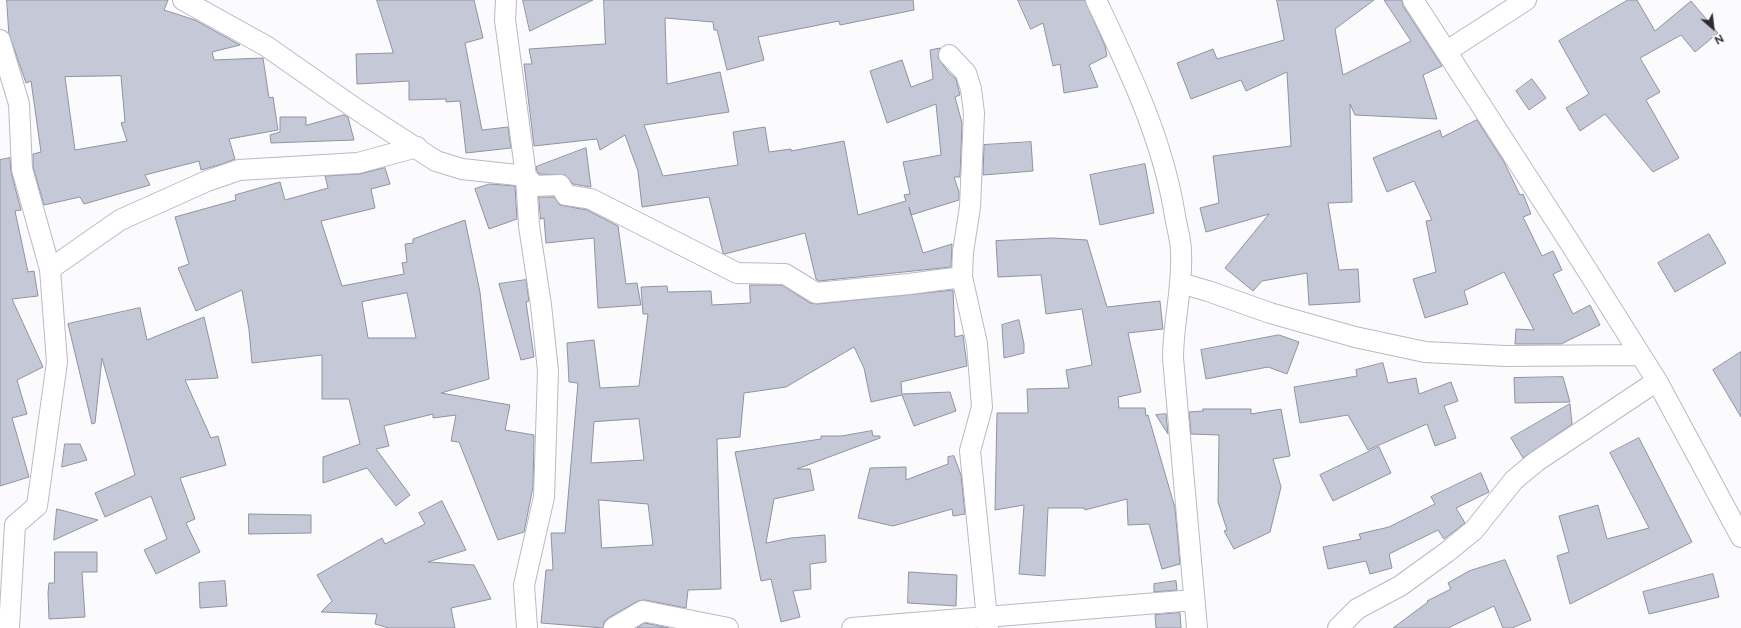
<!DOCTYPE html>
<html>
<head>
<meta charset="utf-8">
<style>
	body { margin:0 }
	#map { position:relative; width:1741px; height:628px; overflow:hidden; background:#fbfafd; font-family:Raleway,sans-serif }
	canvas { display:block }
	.north { position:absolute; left:1693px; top:8px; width:40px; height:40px; -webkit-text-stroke:3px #fff; paint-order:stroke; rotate:152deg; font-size:11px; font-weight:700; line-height:16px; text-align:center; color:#2e2c32 }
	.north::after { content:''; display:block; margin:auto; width:14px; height:18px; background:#2e2c32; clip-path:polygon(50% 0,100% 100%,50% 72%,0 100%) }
</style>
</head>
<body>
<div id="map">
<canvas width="1741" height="628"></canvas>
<div class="north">N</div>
</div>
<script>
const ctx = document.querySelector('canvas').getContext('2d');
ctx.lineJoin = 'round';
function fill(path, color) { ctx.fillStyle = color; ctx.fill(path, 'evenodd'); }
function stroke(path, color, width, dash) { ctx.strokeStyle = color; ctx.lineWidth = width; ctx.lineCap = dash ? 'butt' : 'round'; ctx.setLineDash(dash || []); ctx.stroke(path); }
const building = new Path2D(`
	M 7,0 L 168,0 L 164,10 L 195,20 L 240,45 L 212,52 L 214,60 L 263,58 L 269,98 L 273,97 L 278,130 L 229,139 L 235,159 L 222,164 L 201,170 L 199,161 L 145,175 L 150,185 L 84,204 L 80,197 L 44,205 L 33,167 L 33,154 L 41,152 L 31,81 L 26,83 L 9,34 ZM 121,76 L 125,122 L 121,123 L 127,141 L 75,150 L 65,77 Z
	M 377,0 L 474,0 L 483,38 L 465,43 L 482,130 L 508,127 L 511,148 L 466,153 L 460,101 L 446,102 L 446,99 L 409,100 L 409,81 L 357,84 L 356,54 L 393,53 Z
	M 523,0 L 593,0 L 530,31 Z
	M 604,0 L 913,0 L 914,10 L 840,25 L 839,21 L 758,37 L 764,60 L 727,70 L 717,30 L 714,30 L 713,22 L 665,18 L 667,84 L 720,72 L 729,112 L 644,125 L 663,176 L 738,165 L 733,132 L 765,127 L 769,152 L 791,149 L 791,151 L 844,141 L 858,215 L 906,201 L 904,195 L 910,194 L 903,162 L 941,155 L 936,104 L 887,123 L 870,71 L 902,60 L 911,87 L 933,79 L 930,50 L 940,48 L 938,58 L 949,73 L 956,79 L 960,95 L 955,97 L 962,123 L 960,177 L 954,177 L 959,192 L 959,200 L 911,215 L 909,207 L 923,253 L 952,244 L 951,267 L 819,281 L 816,279 L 805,233 L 725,254 L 723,253 L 709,197 L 642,207 L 638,171 L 625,135 L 600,150 L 597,139 L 534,146 L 524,64 L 532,64 L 529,49 L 605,44 Z
	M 1018,0 L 1085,0 L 1105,46 L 1107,56 L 1089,65 L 1098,87 L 1064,93 L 1060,64 L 1053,66 L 1043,23 L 1031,29 Z
	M 1277,0 L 1374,0 L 1335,29 L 1343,75 L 1411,41 L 1384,0 L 1402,0 L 1403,6 L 1442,66 L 1423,75 L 1437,119 L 1355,115 L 1350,104 L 1352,202 L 1328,203 L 1339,270 L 1358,269 L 1360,302 L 1309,305 L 1307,273 L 1262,281 L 1253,291 L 1225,268 L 1269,214 L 1206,232 L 1200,208 L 1219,203 L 1213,156 L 1291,146 L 1287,72 L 1246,91 L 1241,80 L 1191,99 L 1177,63 L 1213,49 L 1217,59 L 1284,40 Z
	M 1628,0 L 1637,0 L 1655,31 L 1691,1 L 1718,33 L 1695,52 L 1681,35 L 1640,58 L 1660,92 L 1646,100 L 1679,158 L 1653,172 L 1605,114 L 1580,131 L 1566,108 L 1589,94 L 1559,41 Z
	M 1532,79 L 1546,98 L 1529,110 L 1516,91 Z
	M 344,115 L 348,117 L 354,140 L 271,143 L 270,135 L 280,132 L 280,117 L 306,117 L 306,125 Z
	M 1477,120 L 1504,162 L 1520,195 L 1523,194 L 1531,214 L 1523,217 L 1542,256 L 1553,251 L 1562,270 L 1553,274 L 1573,314 L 1590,305 L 1600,325 L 1561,344 L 1515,344 L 1516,329 L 1534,330 L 1504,272 L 1464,291 L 1468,304 L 1425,318 L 1413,279 L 1436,272 L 1426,221 L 1432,220 L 1414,181 L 1387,192 L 1373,158 L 1440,130 L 1442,137 Z
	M 1031,142 L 1033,171 L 983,175 L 984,145 Z
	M 586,148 L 591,187 L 573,184 L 565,175 L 539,174 L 537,171 L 536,167 Z
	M 10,158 L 11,172 L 21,210 L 15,211 L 28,272 L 34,271 L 38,296 L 12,299 L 43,367 L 17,380 L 27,414 L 12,418 L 29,477 L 0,486 L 0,160 Z
	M 1145,164 L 1154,213 L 1100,225 L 1090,175 Z
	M 385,168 L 390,184 L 371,189 L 375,208 L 321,221 L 342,286 L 404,274 L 402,263 L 407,262 L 405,244 L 413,243 L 413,239 L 465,220 L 480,292 L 489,379 L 441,393 L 510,405 L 505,430 L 534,435 L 533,487 L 524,532 L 498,540 L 459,442 L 451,441 L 456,415 L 433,418 L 433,414 L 384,426 L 389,446 L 376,449 L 410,495 L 396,506 L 367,468 L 323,483 L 323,457 L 360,444 L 349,399 L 322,399 L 322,355 L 252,363 L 249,330 L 242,290 L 196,311 L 178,268 L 189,264 L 175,217 L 236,200 L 235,195 L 280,182 L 285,200 L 328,188 L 325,176 L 359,174 ZM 407,293 L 416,338 L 368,338 L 362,302 Z
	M 490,184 L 515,186 L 517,219 L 489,229 L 475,189 Z
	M 539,197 L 554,197 L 560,205 L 587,210 L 618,226 L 626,284 L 637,283 L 641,305 L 598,308 L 594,238 L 546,243 L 544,218 L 541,219 Z
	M 1709,234 L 1726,263 L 1675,292 L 1658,263 Z
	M 1053,238 L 1087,240 L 1107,307 L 1160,301 L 1163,329 L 1128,333 L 1141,392 L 1118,397 L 1119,408 L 1145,408 L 1146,416 L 1148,415 L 1175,508 L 1180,564 L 1162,569 L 1149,524 L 1128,525 L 1127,499 L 1085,510 L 1084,508 L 1048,508 L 1045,576 L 1019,574 L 1024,505 L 995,510 L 997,413 L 1028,413 L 1027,389 L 1069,388 L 1066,370 L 1092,365 L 1082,309 L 1046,314 L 1041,275 L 998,277 L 996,241 Z
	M 526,280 L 529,301 L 526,302 L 534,357 L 521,360 L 499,284 Z
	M 750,285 L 782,285 L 810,303 L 817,304 L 953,290 L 955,337 L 963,335 L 967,366 L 901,382 L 902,394 L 950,392 L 956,411 L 914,426 L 902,395 L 871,402 L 864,368 L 854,347 L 786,387 L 744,393 L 740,437 L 717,439 L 721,589 L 688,590 L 686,608 L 645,600 L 638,601 L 608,618 L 604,622 L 603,628 L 541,623 L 546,570 L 553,570 L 551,533 L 565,533 L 578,383 L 569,382 L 567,343 L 594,340 L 600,388 L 639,386 L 648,314 L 643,314 L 641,287 L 667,286 L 668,292 L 711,291 L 712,305 L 750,303 ZM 639,419 L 644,460 L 591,463 L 594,422 ZM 599,500 L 648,504 L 653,545 L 602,548 Z
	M 140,308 L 147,340 L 204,317 L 218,378 L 185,380 L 211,438 L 218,436 L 226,465 L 180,478 L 195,519 L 186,523 L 200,552 L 156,574 L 144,550 L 167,539 L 151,496 L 105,517 L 95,493 L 135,475 L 102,358 L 95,423 L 92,424 L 68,324 Z
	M 1019,320 L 1024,344 L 1024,353 L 1004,358 L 1002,325 Z
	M 1279,335 L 1299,342 L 1287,374 L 1268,367 L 1206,379 L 1201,350 Z
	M 1741,352 L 1741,417 L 1713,370 Z
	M 1383,363 L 1388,383 L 1416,378 L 1419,394 L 1451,382 L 1458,401 L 1444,406 L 1456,438 L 1435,446 L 1427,424 L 1368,450 L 1348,415 L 1300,423 L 1294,387 L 1357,376 L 1356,370 Z
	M 1563,377 L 1570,402 L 1515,403 L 1514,378 Z
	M 1570,404 L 1572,424 L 1523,458 L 1511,438 Z
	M 1203,409 L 1251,409 L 1251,414 L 1281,409 L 1290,456 L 1273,459 L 1281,487 L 1270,532 L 1234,549 L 1224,531 L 1227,530 L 1218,502 L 1219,435 L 1191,434 L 1189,412 L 1203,411 Z
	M 1166,414 L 1168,434 L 1156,415 Z
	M 872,431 L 873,436 L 880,436 L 880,438 L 797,469 L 810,469 L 814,490 L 774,499 L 766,543 L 791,538 L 825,535 L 826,562 L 810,564 L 811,589 L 793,591 L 800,617 L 781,622 L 771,579 L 761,581 L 735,452 L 821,439 L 821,436 L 841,436 Z
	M 1639,438 L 1692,542 L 1570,604 L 1557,556 L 1569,552 L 1559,516 L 1598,505 L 1607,539 L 1649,528 L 1610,453 Z
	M 65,444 L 80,444 L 87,460 L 62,467 Z
	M 1379,447 L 1391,473 L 1333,501 L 1320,475 Z
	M 954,456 L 961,475 L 965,514 L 953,516 L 952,509 L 893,526 L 858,518 L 870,468 L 906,467 L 906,480 L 948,464 L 948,457 Z
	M 1481,473 L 1489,492 L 1456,508 L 1465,523 L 1444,539 L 1438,530 L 1389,554 L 1392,568 L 1370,574 L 1366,561 L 1328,569 L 1323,547 L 1361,539 L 1359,534 L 1389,527 L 1435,504 L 1431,497 Z
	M 442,501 L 466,550 L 428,562 L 474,565 L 491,599 L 451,608 L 455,628 L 389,628 L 375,624 L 377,614 L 321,612 L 332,601 L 317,575 L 382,538 L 385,544 L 425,524 L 419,513 Z
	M 57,509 L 98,520 L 54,540 Z
	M 249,514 L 311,515 L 311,533 L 249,534 Z
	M 55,552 L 97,552 L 97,572 L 82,572 L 85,617 L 49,619 L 48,593 L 49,583 L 54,583 Z
	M 1505,560 L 1531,620 L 1512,628 L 1503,628 L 1494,606 L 1448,628 L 1393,628 L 1428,602 L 1427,601 L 1451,589 L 1448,583 L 1469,571 Z
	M 909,572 L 957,575 L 956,606 L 908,603 Z
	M 1713,574 L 1719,597 L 1649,614 L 1643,592 Z
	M 225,581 L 227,606 L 200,608 L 199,583 Z
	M 1176,581 L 1177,590 L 1154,592 L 1154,584 Z
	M 1180,613 L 1181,628 L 1156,628 L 1155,615 Z
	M 645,623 L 669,628 L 637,628 Z`);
fill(building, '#c5c9d7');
stroke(building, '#8f93a1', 1);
const minor = new Path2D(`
	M 183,0 L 266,46 L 359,111 L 436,161 L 462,169 L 526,176 L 534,186 L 560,185 L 566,195 L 591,199 L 737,273 L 785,274 L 816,293 L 909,284 L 962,277
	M 506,0 L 505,20 L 526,176 L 529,226 L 541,305 L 548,371 L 544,497 L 524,585 L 527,628
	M 1096,0 C 1129,70 1163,139 1175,216 C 1177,228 1181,240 1181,252 C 1183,288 1173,323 1173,358 L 1197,628
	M 1413,0 L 1570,243 L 1657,381 L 1741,537
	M 0,40 L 19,104 L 22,169 L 50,269 L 57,362 L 37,506 L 15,525 L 9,628
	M 1447,51 L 1526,0
	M 949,55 L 966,73 L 971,89 L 974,113 L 970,207 L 963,252 L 962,277 L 977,344 L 982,407 L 970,451 L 988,628
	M 50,269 L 120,220 L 207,181 L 239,170 L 358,163 L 417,147
	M 1180,283 L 1208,291 L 1270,313 L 1355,337 L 1425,352 L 1505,356 L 1640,355
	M 614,628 L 643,611 L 728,628
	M 852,628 L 1194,600
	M 1338,628 L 1357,609 L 1400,586 L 1447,552 L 1474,530 L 1514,480 L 1537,461 L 1657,381`);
stroke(minor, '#bcb8c7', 22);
stroke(minor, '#fff', 20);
</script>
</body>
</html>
